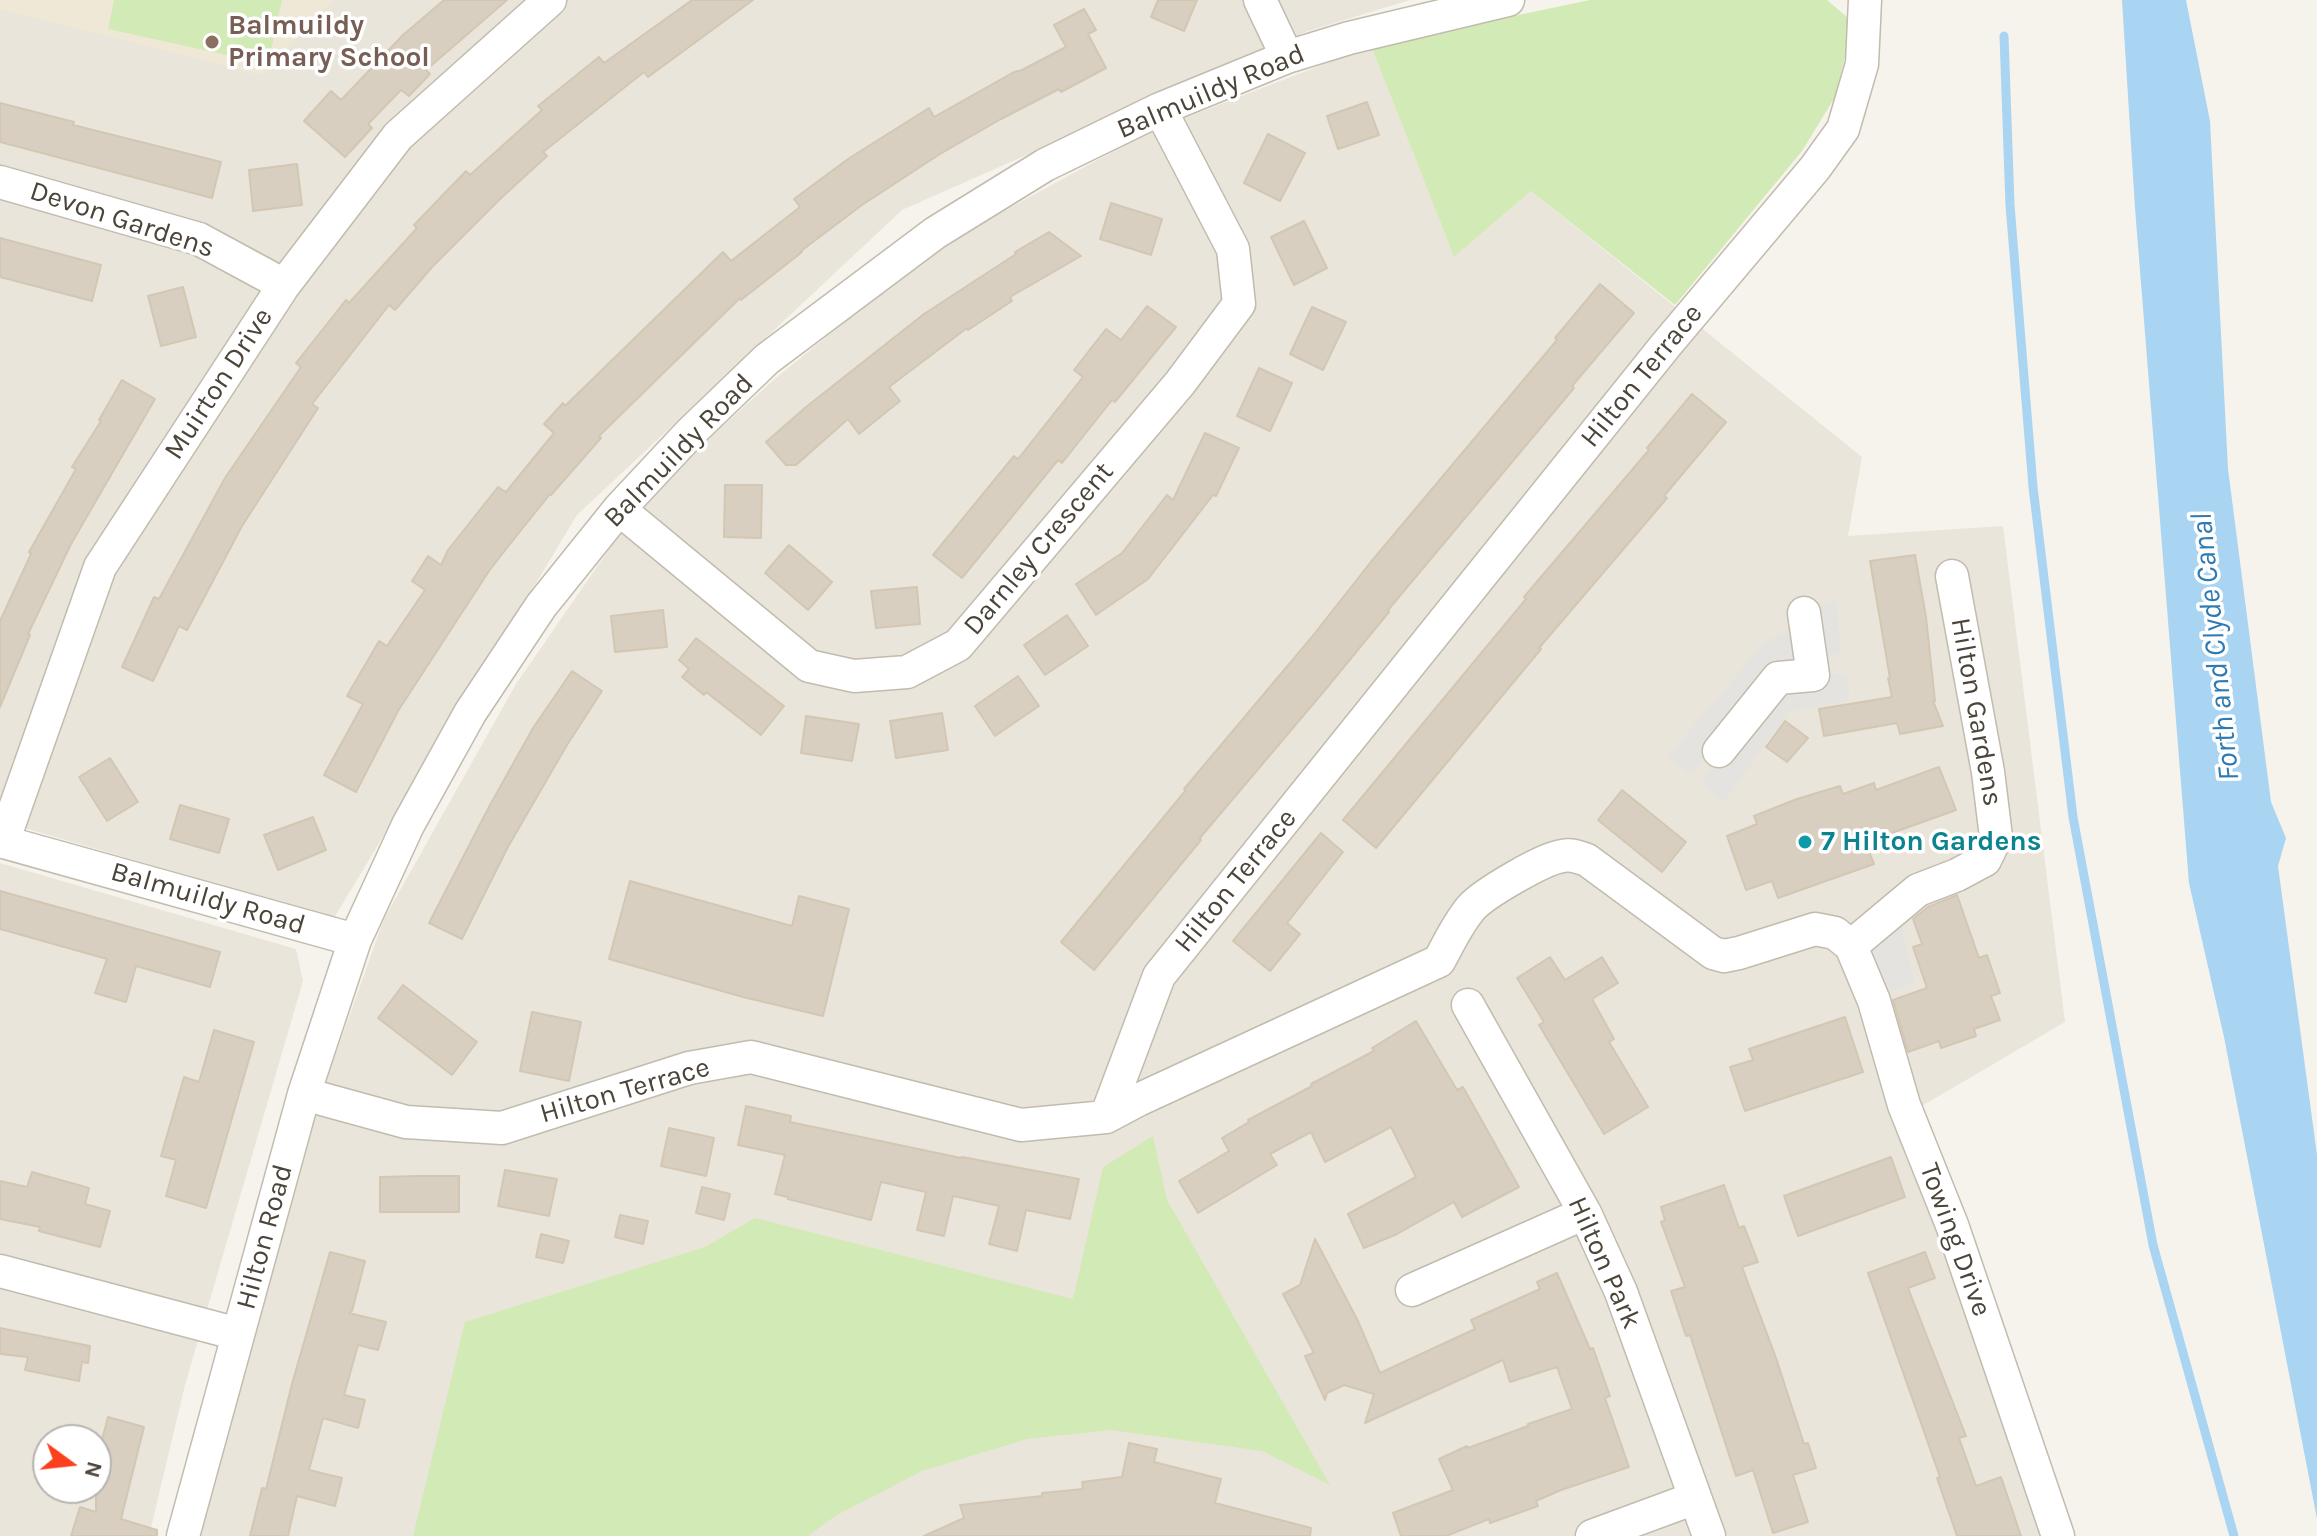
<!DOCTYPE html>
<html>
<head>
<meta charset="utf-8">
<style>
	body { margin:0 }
	#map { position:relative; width:2317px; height:1536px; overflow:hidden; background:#f6f3ec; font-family:Karla,sans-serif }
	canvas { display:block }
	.north { position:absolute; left:32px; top:1424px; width:80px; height:80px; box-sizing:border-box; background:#fff; border:2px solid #b7b4b0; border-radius:50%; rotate:105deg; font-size:22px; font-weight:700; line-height:32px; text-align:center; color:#4b4439 }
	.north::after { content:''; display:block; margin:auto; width:28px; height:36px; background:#fc3f1d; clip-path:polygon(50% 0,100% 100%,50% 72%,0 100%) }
</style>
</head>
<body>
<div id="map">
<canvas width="2317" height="1536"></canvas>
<div class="north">N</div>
</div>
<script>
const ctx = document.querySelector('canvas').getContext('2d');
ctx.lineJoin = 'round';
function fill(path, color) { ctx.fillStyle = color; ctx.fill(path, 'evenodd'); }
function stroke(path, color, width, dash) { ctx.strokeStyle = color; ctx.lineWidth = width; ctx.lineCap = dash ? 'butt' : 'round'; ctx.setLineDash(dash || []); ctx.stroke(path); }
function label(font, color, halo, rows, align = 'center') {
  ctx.font = font + ' Karla,sans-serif'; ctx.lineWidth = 7; ctx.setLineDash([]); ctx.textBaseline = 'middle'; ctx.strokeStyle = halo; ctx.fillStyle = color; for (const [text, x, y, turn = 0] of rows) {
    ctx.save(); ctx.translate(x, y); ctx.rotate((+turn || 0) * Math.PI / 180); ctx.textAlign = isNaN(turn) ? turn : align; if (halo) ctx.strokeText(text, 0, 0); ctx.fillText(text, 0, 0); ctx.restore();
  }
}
fill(new Path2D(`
	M 0,0 L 1410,0 L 1305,32 L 902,210 L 577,515 L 334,918 L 0,821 Z
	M 1371,46 L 1454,257 L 1531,191 L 1862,457 L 1848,536 L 2003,526 L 2065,1022 L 1903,1117 L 2040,1536 L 200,1536 L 323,1090 L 384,919 L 516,684 L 648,493 L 776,378 L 934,249 L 1151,131 Z
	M 0,863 L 296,949 L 303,981 L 185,1385 L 149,1536 L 0,1536 ZM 48,1440 L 96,1440 L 96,1488 L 48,1488 Z`), '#eae5da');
fill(new Path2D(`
	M 0,0 L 334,0 L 261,75 L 0,9 Z`), '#efe8d6');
fill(new Path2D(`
	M 114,0 L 282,0 L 268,64 L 108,29 Z
	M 1590,0 L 1827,0 L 1847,17 L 1848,45 L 1835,97 L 1802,151 L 1675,305 L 1531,191 L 1454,257 L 1371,46 Z
	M 1153,1136 L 1167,1200 L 1330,1485 L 1262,1451 L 1111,1430 L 1027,1439 L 922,1471 L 835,1516 L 808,1536 L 413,1536 L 465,1322 L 705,1247 L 755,1218 L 1073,1299 L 1103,1167 Z`), '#d2eab5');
fill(new Path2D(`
	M 1836,597 L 1841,653 L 1776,672 L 1691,775 L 1668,757 L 1761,646 Z
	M 1845,673 L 1849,682 L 1849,701 L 1788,712 L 1725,801 L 1701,784 L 1780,681 Z
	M 1895,904 L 1915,982 L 1876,998 L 1855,947 Z`), '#e5e3e0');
fill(new Path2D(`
	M 2122,0 L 2186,0 L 2210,121 L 2228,469 L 2271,802 L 2286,838 L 2278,866 L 2317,1155 L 2317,1519 L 2224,1037 L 2189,883 L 2135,208 Z`), '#a9d4f2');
stroke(new Path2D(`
	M 2004,36 L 2010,205 L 2033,487 L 2073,817 L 2153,1245 L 2234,1536`), '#a9d4f2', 9);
const building = new Path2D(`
	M 444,0 L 507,0 L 426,70 L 430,74 L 409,96 L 401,90 L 368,124 L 372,128 L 345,157 L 304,121 L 331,91 L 341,100 L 403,35 Z
	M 692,0 L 753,0 L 648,77 L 644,72 L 543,152 L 547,156 L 499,200 L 433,266 L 395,310 L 389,305 L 312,404 L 318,408 L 242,526 L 187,630 L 179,626 L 153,681 L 122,667 L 154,597 L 159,599 L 225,478 L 301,367 L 296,363 L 346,300 L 349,303 L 417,228 L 414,225 L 466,171 L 470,175 L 542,110 L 538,106 L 599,57 L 604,63 Z
	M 1158,0 L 1197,0 L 1184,31 L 1151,17 Z
	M 1084,9 L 1096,30 L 1088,34 L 1106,68 L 1061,92 L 1059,89 L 1001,119 L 940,154 L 862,205 L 801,251 L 802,252 L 741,300 L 740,298 L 599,436 L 601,438 L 551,495 L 550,494 L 510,544 L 489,571 L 398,711 L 356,792 L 324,775 L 363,704 L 347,696 L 379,641 L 387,646 L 425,590 L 412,581 L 428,556 L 441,565 L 448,550 L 498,487 L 506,492 L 554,433 L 544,424 L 563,403 L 565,406 L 723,252 L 731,261 L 800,207 L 794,199 L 848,159 L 929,108 L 934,117 L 1014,72 L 1022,70 L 1066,47 L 1054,25 Z
	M 1367,102 L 1379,135 L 1338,149 L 1327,116 Z
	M 0,103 L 74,122 L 73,125 L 221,162 L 212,198 L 0,142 Z
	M 1268,134 L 1305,153 L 1280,201 L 1244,183 Z
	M 297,164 L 302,205 L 253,211 L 249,170 Z
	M 1111,203 L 1162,219 L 1151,255 L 1100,239 Z
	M 1304,221 L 1327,268 L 1294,285 L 1271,237 Z
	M 1049,232 L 1081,256 L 1010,297 L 1012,301 L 968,330 L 967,328 L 889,387 L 900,401 L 859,434 L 848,419 L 796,465 L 786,465 L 766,442 L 806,407 L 924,314 L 1016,254 L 1015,252 Z
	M 0,238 L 101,265 L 92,301 L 0,277 Z
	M 1600,284 L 1634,313 L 1572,386 L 1574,388 L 1388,610 L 1389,612 L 1325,690 L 1199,839 L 1201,840 L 1094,970 L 1061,942 L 1186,790 L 1184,789 L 1311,638 L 1370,563 L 1557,340 L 1555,338 Z
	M 183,287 L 196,337 L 161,346 L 148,296 Z
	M 1147,306 L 1176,327 L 1115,402 L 1112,400 L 1062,463 L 1058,460 L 962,578 L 933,555 L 1014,456 L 1018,459 L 1083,377 L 1074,370 L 1106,329 L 1121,340 Z
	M 1312,307 L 1346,322 L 1323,370 L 1290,354 Z
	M 1259,368 L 1292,383 L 1270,431 L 1237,416 Z
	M 122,380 L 155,399 L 71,544 L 28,634 L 30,635 L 0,707 L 0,621 L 31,554 L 29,552 L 76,469 L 72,467 L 101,421 L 99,420 Z
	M 1692,394 L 1726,422 L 1664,496 L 1667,498 L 1539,648 L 1541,649 L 1376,848 L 1343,820 L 1526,599 L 1524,597 L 1649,450 L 1647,448 Z
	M 1205,433 L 1239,448 L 1216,496 L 1213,495 L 1148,579 L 1096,615 L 1076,584 L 1122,553 L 1167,495 L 1173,500 Z
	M 725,485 L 762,485 L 761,538 L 724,537 Z
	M 789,545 L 832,582 L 808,610 L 765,573 Z
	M 1915,555 L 1926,617 L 1935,701 L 1933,701 L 1943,726 L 1900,734 L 1897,723 L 1824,736 L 1819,709 L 1892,697 L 1888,678 L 1890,678 L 1870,561 Z
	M 917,587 L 920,624 L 876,628 L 871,591 Z
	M 663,610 L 667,647 L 615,652 L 611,616 Z
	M 1067,615 L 1088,646 L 1045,675 L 1024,645 Z
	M 696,638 L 784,706 L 761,735 L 706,692 L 704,695 L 682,677 L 689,669 L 679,660 Z
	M 572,671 L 602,691 L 567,745 L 509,845 L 462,939 L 429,923 L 490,805 L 533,728 Z
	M 1018,676 L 1039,706 L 995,736 L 975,706 Z
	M 942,713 L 948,750 L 896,758 L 890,721 Z
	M 806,716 L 859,724 L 852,761 L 801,753 Z
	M 1785,721 L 1808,738 L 1787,762 L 1766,747 Z
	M 110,758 L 138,802 L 107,821 L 79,777 Z
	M 1939,767 L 1956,810 L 1892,833 L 1893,838 L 1867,847 L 1874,864 L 1778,898 L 1772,881 L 1746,890 L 1727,836 L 1757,824 L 1754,816 L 1797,799 L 1840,786 L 1843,794 L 1874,783 L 1876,790 Z
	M 1622,790 L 1686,842 L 1662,872 L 1598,820 Z
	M 180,805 L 229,819 L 219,853 L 170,839 Z
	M 313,817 L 326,850 L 278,870 L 264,835 Z
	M 1321,833 L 1343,852 L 1287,923 L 1300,934 L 1270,971 L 1233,941 Z
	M 630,881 L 792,926 L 799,896 L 849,909 L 823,1016 L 743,997 L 609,959 Z
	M 0,891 L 220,952 L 210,987 L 136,966 L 126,1002 L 95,993 L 107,959 L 0,929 Z
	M 1957,895 L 1979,958 L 1987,955 L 2000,993 L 1991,996 L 2000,1020 L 1974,1029 L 1976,1036 L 1941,1048 L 1939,1041 L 1908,1052 L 1893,1000 L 1927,988 L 1913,947 L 1922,944 L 1913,919 L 1928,907 Z
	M 1550,957 L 1565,980 L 1602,957 L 1618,983 L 1592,999 L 1614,1039 L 1609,1042 L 1648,1107 L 1604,1134 L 1539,1025 L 1544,1022 L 1517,978 Z
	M 403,985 L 477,1042 L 452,1075 L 378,1018 Z
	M 532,1012 L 581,1022 L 569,1081 L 520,1071 Z
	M 1845,1017 L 1863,1072 L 1745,1111 L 1730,1067 L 1753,1060 L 1749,1049 Z
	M 1416,1021 L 1457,1090 L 1463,1087 L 1519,1187 L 1462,1217 L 1454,1202 L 1397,1234 L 1364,1248 L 1348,1214 L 1416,1177 L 1391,1127 L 1325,1162 L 1311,1132 L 1270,1154 L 1277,1165 L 1198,1213 L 1179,1181 L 1229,1151 L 1222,1138 L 1249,1122 L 1248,1120 L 1312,1086 L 1311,1084 L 1374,1051 L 1372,1048 Z
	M 214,1030 L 254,1042 L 206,1208 L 166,1196 L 176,1160 L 161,1156 L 184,1077 L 199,1082 Z
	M 746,1106 L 791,1116 L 790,1122 L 961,1158 L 962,1157 L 1079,1179 L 1070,1219 L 1026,1210 L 1017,1251 L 989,1244 L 999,1206 L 953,1196 L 944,1236 L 917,1230 L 926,1192 L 881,1182 L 871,1220 L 788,1199 L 788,1197 L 775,1194 L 785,1155 L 738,1145 Z
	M 669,1128 L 714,1138 L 706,1176 L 661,1166 Z
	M 1891,1157 L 1905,1197 L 1798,1236 L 1784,1196 Z
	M 505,1170 L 557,1179 L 549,1216 L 498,1206 Z
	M 32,1172 L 89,1188 L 85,1204 L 110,1211 L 100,1247 L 39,1231 L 40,1227 L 0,1219 L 0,1181 L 27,1187 Z
	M 418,1176 L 459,1176 L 459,1212 L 380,1212 L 380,1177 Z
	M 1724,1185 L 1739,1228 L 1744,1226 L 1758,1262 L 1742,1267 L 1776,1358 L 1804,1444 L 1808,1443 L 1816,1468 L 1793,1475 L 1808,1522 L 1773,1533 L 1753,1470 L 1736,1476 L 1690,1335 L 1686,1336 L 1671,1291 L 1685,1287 L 1661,1222 L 1665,1220 L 1661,1207 Z
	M 702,1187 L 730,1194 L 724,1220 L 696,1213 Z
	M 620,1215 L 648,1221 L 643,1244 L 615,1237 Z
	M 541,1234 L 569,1241 L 563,1263 L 536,1257 Z
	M 1315,1239 L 1358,1321 L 1380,1373 L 1475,1329 L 1471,1320 L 1540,1289 L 1537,1282 L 1557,1273 L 1590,1349 L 1593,1348 L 1610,1396 L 1605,1398 L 1629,1467 L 1561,1490 L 1536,1501 L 1538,1506 L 1490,1523 L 1489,1519 L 1446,1536 L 1401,1536 L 1393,1513 L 1453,1490 L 1439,1459 L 1467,1446 L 1468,1448 L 1528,1426 L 1528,1424 L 1572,1409 L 1557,1367 L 1510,1382 L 1503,1360 L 1365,1423 L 1374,1394 L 1344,1385 L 1327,1393 L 1325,1400 L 1305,1356 L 1314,1353 L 1283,1294 L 1300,1285 Z
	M 330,1252 L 365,1261 L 352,1311 L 349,1313 L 386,1322 L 378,1350 L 358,1345 L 344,1395 L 365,1400 L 358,1428 L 323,1418 L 309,1470 L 342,1478 L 335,1506 L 297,1496 L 288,1536 L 250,1536 L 262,1488 L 266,1489 L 292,1384 Z
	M 1925,1252 L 1935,1278 L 1908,1288 L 1966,1436 L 1959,1438 L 1976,1486 L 2001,1477 L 2021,1536 L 1957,1536 L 1937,1478 L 1940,1477 L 1868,1273 Z
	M 0,1328 L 90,1346 L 88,1363 L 82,1362 L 79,1381 L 25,1370 L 28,1357 L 0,1354 Z
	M 108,1417 L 144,1427 L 121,1519 L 157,1530 L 157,1536 L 71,1536 L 80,1507 L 96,1512 L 96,1463 Z
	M 1129,1443 L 1157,1449 L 1154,1462 L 1221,1479 L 1215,1503 L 1311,1528 L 1310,1536 L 924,1536 L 964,1518 L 960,1505 L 1042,1496 L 1042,1493 L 1083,1489 L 1082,1482 L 1122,1477 Z`);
fill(building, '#d8cfc1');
stroke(building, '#d3c7b4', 2);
const minor = new Path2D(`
	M 1260,0 L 1287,57
	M 0,182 L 199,239 L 284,285
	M 619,509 L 809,666 L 854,676 L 907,672 L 958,645 L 1180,383 L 1239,304 L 1233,249 L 1160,109
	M 1719,751 L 1778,678 L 1813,675 L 1804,613
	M 0,841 L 355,940
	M 3,842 L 100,567 L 284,285 L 398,136 L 550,0
	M 1851,946 L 1918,890 L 1957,875 L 1985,860 L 1996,837 L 1988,772 L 1952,576
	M 1439,961 C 1449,943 1458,923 1471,908 C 1483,894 1544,858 1563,856 C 1571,854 1579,857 1587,860 L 1713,953 L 1724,956 L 1739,953 L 1815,929 L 1835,933 L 1851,946 L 1874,1001 L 1904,1105 L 1952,1225 L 2058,1536
	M 1468,1005 L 1585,1213 L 1621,1292 L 1709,1536
	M 304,1094 L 406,1122 L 502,1128 L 689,1068 L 751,1057 L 1021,1125 L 1106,1117 L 1138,1100 L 1439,961
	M 1106,1117 L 1159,976 L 1666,345 L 1815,168 L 1843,129 L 1862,64 L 1865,0
	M 0,1271 L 238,1334
	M 1412,1290 L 1585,1213
	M 183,1536 L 304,1094 L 355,940 L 408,825 L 470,713 L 541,606 L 619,509 L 691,432 L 767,359 L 935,233 L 1045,165 L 1160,109 L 1287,57 L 1349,38 L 1508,0
	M 1592,1536 L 1695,1498`);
stroke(minor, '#c2bbae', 35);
stroke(minor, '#fff', 32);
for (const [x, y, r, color] of [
	[212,42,8,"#8d6e63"],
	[1805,842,8,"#0f9aa8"]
]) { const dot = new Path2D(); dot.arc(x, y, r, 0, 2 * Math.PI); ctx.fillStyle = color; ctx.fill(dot); stroke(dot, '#fff', 3); }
label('bold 28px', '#785e54', '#fff', [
	["Balmuildy",228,26],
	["Primary School",228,58]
], 'left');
label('28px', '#4b4439', '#fff', [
	["Balmuildy Road",1211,92,-23],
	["Devon Gardens",122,220,18],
	["Hilton Terrace",1642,376,-51],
	["Muirton Drive",219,384,-57],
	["Balmuildy Road",679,451,-46],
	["Darnley Crescent",1039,549,-50],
	["Hilton Gardens",1976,712,80],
	["Hilton Terrace",1236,881,-51],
	["Balmuildy Road",208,899,16],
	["Hilton Terrace",625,1091,-16],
	["Hilton Road",265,1237,-75],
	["Towing Drive",1955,1240,70],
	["Hilton Park",1604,1263,66]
]);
label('bold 28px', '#0d838f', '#fff', [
	["7 Hilton Gardens",1821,842]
], 'left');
label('italic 30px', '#2e7ab2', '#fff', [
	["Forth and Clyde Canal",2216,647,-96]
]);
</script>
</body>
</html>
